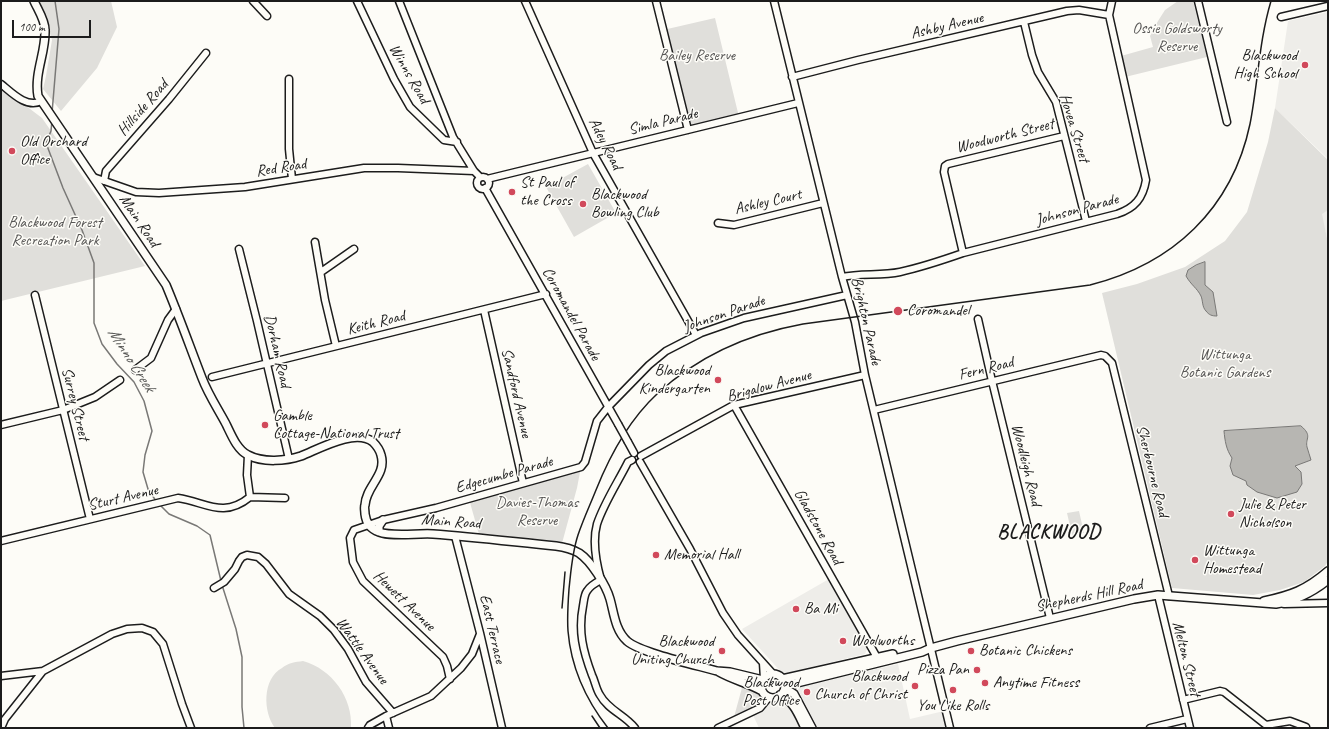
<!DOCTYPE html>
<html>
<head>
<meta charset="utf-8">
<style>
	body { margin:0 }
	#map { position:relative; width:1329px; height:729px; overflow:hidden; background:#fdfcf7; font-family:Caveat,sans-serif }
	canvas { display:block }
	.frame { position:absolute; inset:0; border:2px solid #1c1c1c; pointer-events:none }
	.scale { position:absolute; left:12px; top:20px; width:79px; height:18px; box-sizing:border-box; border:2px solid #1c1c1c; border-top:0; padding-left:5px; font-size:12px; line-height:14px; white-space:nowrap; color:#1c1c1c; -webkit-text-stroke:3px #fdfcf7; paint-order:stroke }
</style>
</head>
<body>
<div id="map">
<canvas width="1329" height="729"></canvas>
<div class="frame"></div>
<div class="scale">100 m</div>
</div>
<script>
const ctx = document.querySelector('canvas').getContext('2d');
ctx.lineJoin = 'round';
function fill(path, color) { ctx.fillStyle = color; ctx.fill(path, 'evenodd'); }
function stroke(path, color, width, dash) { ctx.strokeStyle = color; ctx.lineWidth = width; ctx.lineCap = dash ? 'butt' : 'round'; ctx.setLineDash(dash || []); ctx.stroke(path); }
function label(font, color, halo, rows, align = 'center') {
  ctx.font = font + ' Caveat,sans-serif'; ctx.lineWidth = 3; ctx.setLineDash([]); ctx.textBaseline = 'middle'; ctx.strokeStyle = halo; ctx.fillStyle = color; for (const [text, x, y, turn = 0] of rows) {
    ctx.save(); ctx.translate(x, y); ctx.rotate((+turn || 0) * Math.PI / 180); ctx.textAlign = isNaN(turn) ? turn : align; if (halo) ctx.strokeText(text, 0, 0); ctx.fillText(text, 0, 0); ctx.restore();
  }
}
fill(new Path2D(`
	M 1328,12 L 1328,161 L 1327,158 L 1275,108 L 1288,21 Z
	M 1328,210 L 1328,243 L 1321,213 Z
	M 829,579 L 867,649 L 865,654 L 783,674 L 742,629 Z
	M 898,664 L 910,719 L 944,711 L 948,728 L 818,728 L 798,690 L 800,687 Z
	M 781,698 L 788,702 L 801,728 L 759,728 L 752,713 Z`), '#eeede9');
fill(new Path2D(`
	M 40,1 L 111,1 L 117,27 L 97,68 L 61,111 L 43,89 L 46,76 L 52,40 Z
	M 1178,1 L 1193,1 L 1207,57 L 1125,77 L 1121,56 L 1153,47 L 1150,36 L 1158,21 L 1165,10 Z
	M 715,18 L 739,117 L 688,130 L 663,30 Z
	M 1,87 L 42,118 L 145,266 L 1,301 Z
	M 1275,108 L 1327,159 L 1328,161 L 1328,210 L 1322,214 L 1328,243 L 1328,561 L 1325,566 L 1304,582 L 1280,590 L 1253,595 L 1172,588 L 1102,293 L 1137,284 L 1185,267 L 1225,241 L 1247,212 L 1268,142 Z
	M 588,164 L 616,213 L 574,237 L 546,187 Z
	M 581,467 L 577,488 L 561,547 L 480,538 L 469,499 Z
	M 1079,511 L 1084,533 L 1072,535 L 1067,513 Z
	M 303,661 C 332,669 353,698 351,728 L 275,728 C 263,712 262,679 282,668 C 288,663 295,662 303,661 Z
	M 743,684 L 756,692 L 764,700 L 759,706 L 734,717 Z`), '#e0dfdb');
const water = new Path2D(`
	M 1205,262 L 1205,285 L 1213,292 L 1217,316 C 1212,316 1209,315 1206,311 C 1202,307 1203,301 1201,296 C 1197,288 1191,285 1186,276 L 1188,270 L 1196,265 Z
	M 1301,426 C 1313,436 1305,438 1307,447 C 1308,451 1310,456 1311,460 L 1295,466 L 1301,472 L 1302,484 L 1297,492 L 1277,498 L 1257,492 L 1247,485 L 1246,481 L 1233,475 L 1230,466 L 1232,458 C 1226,449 1225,441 1224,431 Z`);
fill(water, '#b7b6b2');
stroke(water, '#797876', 1);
stroke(new Path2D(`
	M 52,113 L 59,29 L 55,1
	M 52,120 L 51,131 L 46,143 L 63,188 L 82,230 L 94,263 L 94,323 L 102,344 L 117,364 L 134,382 L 144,401 L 152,431 L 145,455 L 143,472 L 148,489 L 156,501
	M 160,505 L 169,514 L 197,526 L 210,535 L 221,581
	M 222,585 L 236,629 L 242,657 L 242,707 L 244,728`), '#797876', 1.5);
const minor = new Path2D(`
	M 253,1 L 267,16
	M 357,1 L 394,79 L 410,107 L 444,140 L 457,142
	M 399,1 L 453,137 L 474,171 L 480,177
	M 525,1 L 593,153 L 696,335
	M 656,1 L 688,130
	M 774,1 L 842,277 L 855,322 L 865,375 L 950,728
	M 1198,1 L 1227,122
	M 1281,17 L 1328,6
	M 1024,22 L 1032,55 L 1038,72 L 1056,102 L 1086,221
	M 792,77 L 858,60 L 1067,11 L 1079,10 L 1109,15
	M 289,79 L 289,149 L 292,179
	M 1,84 C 11,92 27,109 41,101
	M 93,177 L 136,192 L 159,193 L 245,187 L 364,168 L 398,168 L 474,171
	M477 183a6 6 0 1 1 12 0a6 6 0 1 1-12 0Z
	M 487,179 L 798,103
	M 104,181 L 106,171 L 169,99 L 206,53
	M 485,188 L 618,424
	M 718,223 L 734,225 L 823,203
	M 315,242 L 325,300 L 336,346
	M 239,249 L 257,321 L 289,459
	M 963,253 L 944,172 L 945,166 L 948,164 L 1064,136
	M 321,272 L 354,249
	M 842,277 C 861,273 881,276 900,272 C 922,267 943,260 963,253 L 1117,214 C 1135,208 1143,198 1146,180 L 1109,15 L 1112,1
	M 35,295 L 90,519
	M 484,310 L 523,483
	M 978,319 L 992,381 L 1050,618
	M 135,370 L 151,358 L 168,320 L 176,309
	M 212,377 L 546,294
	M 734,405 L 879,661
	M 874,410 L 1101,355 L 1105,356 L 1112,363 L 1169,596
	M 1,425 L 63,410 L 95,397 L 120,380
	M 628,442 L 634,453
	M 248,455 L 247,475 L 250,497
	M 641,456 L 734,405 L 865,375
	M 632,460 L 628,462 C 618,482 604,503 597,524 C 592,542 596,562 601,580 C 595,583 590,586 587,591 C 584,595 584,601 583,606 C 578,631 583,651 592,675 C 595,681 596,689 600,695 C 608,710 625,715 635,728
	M 640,462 L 690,549 L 723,613 L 738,635 L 774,675
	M 250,497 L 285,498
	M 455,536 L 480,633 L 502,728
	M 1,541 L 178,498 C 206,502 223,519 250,497
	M 214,588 L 224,582 L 235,569 L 239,561 L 242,557 L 247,555 L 258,557 L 266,564 L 289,594 L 320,616 L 334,630 L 348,649 L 366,682 L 393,713
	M 1158,595 L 1190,728
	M 1284,604 L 1328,603
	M 763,663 L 764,679
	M 1,676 L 43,671
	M 450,679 L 447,666 L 443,657 L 363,581 L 353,562 L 350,538 L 354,530 L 383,520 L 436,508 L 581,467 L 585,462 L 597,421 L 608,407 L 649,365 L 666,351 L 701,333 L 744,318 L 847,295
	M 1183,700 L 1220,691 L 1224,692 L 1266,725 L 1290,721 L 1306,727
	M 386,716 L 389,728
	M 1,728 L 5,719 L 43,671 L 112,634 L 127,629 L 142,628 L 153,632 L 163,644 L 182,704 L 191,728
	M 368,728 L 370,725 L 386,716 L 431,696 L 461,668 L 472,654 L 480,634
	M 718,728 L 760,708 L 769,697
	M 1150,728 L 1187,719`);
const major = new Path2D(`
	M 34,1 C 38,10 45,20 45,30 C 46,52 34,73 38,96 L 166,285 C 179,316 190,347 202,378 C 208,394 218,409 226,424 C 231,434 237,450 248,455 C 263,463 286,461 301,456 C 319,449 355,428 373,442 C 376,445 380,451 381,455 C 387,475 366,486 365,505 C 364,507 365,511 365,514 C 366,522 370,529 379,532 C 392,537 417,533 433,534 C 474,537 515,542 556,546 C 564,547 572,549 579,553 C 591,561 606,585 610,599 C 614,613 615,630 627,641 C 641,653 696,665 717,671 L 730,672 L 763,680
	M 379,532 L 379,526 L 383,520
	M 1264,601 C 1291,595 1306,590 1328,571
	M 719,672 C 733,680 748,683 762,691
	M761 686a12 12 0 1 1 24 0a12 12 0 1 1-24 0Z
	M 782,679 L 893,654
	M 785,686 L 922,652 L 931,648 L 957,641 L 1134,599 L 1158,595 L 1276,604 C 1295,601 1313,592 1328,580
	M 785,688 L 794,694 L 812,728
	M 780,695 C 794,701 799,716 805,728`);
stroke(minor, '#1c1c1c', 9);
stroke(major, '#1c1c1c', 10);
stroke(minor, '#fdfcf7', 6);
stroke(major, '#fdfcf7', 7);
stroke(new Path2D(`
	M 562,608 L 565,572
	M 592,716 L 600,728
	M 608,728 C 586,700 571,667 568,631 C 567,617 568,603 569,589 C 571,571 572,553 578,535 C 583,520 590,505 596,490 C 610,455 629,420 657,394 C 698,356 748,334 803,324 L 1090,285 C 1173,264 1232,209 1250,124 C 1258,83 1259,41 1271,1`), '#1c1c1c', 1.5);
const minorBridge = new Path2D(`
	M 618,424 L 628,442`);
stroke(minorBridge, '#1c1c1c', 9, []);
stroke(minorBridge, '#fdfcf7', 6);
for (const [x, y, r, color] of [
	[1305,65,4,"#d1495b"],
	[12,151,4,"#d1495b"],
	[512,192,4,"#d1495b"],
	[583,204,4,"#d1495b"],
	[898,311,5,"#d1495b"],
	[718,380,4,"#d1495b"],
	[265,425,4,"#d1495b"],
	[1231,514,4,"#d1495b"],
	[656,555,4,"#d1495b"],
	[1195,560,4,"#d1495b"],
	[796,609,4,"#d1495b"],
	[843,641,4,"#d1495b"],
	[722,651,4,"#d1495b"],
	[971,651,4,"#d1495b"],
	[977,670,4,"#d1495b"],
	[985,683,4,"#d1495b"],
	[915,686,4,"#d1495b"],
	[953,690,4,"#d1495b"],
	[807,692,4,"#d1495b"]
]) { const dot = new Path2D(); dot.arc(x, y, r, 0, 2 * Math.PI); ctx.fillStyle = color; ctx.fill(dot); stroke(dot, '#fdfcf7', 1.5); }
label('16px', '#1c1c1c', '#fdfcf7', [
	["Ashby Avenue",947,26,-13],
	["Winns Road",409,74,60],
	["Hillside Road",143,108,-49],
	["Simla Parade",663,122,-14],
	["Hovea Street",1074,128,73],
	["Woodworth Street",1005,136,-14],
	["Adey Road",605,144,63],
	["Red Road",281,168,-9],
	["Ashley Court",768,202,-13],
	["Johnson Parade",1077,210,-15],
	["Main Road",139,221,56],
	["Coromandel Parade",571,314,61],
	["Johnson Parade",724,314,-19],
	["Brighton Parade",866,321,77],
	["Keith Road",376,323,-14],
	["Dorham Road",277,351,77],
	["Fern Road",986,369,-14],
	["Brigalow Avenue",769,386,-15],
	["Sandford Avenue",516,393,77],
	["Surrey Street",75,404,76],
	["Woodleigh Road",1026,465,76],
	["Sherbourne Road",1152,471,76],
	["Edgecumbe Parade",504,475,-16],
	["Sturt Avenue",123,498,-13],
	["Main Road",451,522,4],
	["Gladstone Road",818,527,61],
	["Shepherds Hill Road",1089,596,-12],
	["Hewett Avenue",404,601,44],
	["East Terrace",492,629,77],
	["Wattle Avenue",362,651,54],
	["Melton Street",1186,659,76]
]);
label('16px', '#575655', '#fdfcf7', [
	["Ossie Goldsworty",1177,29],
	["Reserve",1177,47],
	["Bailey Reserve",697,56],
	["Blackwood Forest",55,223],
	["Recreation Park",55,241],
	["Wittunga",1225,355],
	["Botanic Gardens",1225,373],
	["Davies-Thomas",537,503],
	["Reserve",537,521]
]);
label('16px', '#1c1c1c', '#fdfcf7', [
	["Blackwood",1297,56,"right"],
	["High School",1297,74,"right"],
	["Old Orchard",20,142],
	["Office",20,160],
	["St Paul of",520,183],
	["the Cross",520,201],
	["Blackwood",591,195],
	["Bowling Club",591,213],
	["Coromandel",907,311],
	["Blackwood",710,371,"right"],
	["Kindergarten",710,389,"right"],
	["Gamble",273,416],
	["Cottage-National Trust",273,434],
	["Julie & Peter",1239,505],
	["Nicholson",1239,523],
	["Wittunga",1203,551],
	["Homestead",1203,569],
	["Memorial Hall",664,555],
	["Ba Mi",804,609],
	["Woolworths",851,641],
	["Blackwood",714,642,"right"],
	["Uniting Church",714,660,"right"],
	["Botanic Chickens",979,651],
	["Pizza Pan",969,670,"right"],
	["Blackwood",907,677,"right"],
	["Church of Christ",907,695,"right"],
	["Blackwood",799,683,"right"],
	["Post Office",799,701,"right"],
	["Anytime Fitness",993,683],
	["You Like Rolls",953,706,"center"]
], 'left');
label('italic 17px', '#5a5a58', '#fdfcf7', [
	["Minno Creek",131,360,57]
]);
ctx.letterSpacing = '1px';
label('bold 20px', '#1c1c1c', '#fdfcf7', [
	["BLACKWOOD",1049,533]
]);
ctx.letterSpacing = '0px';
</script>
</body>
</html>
